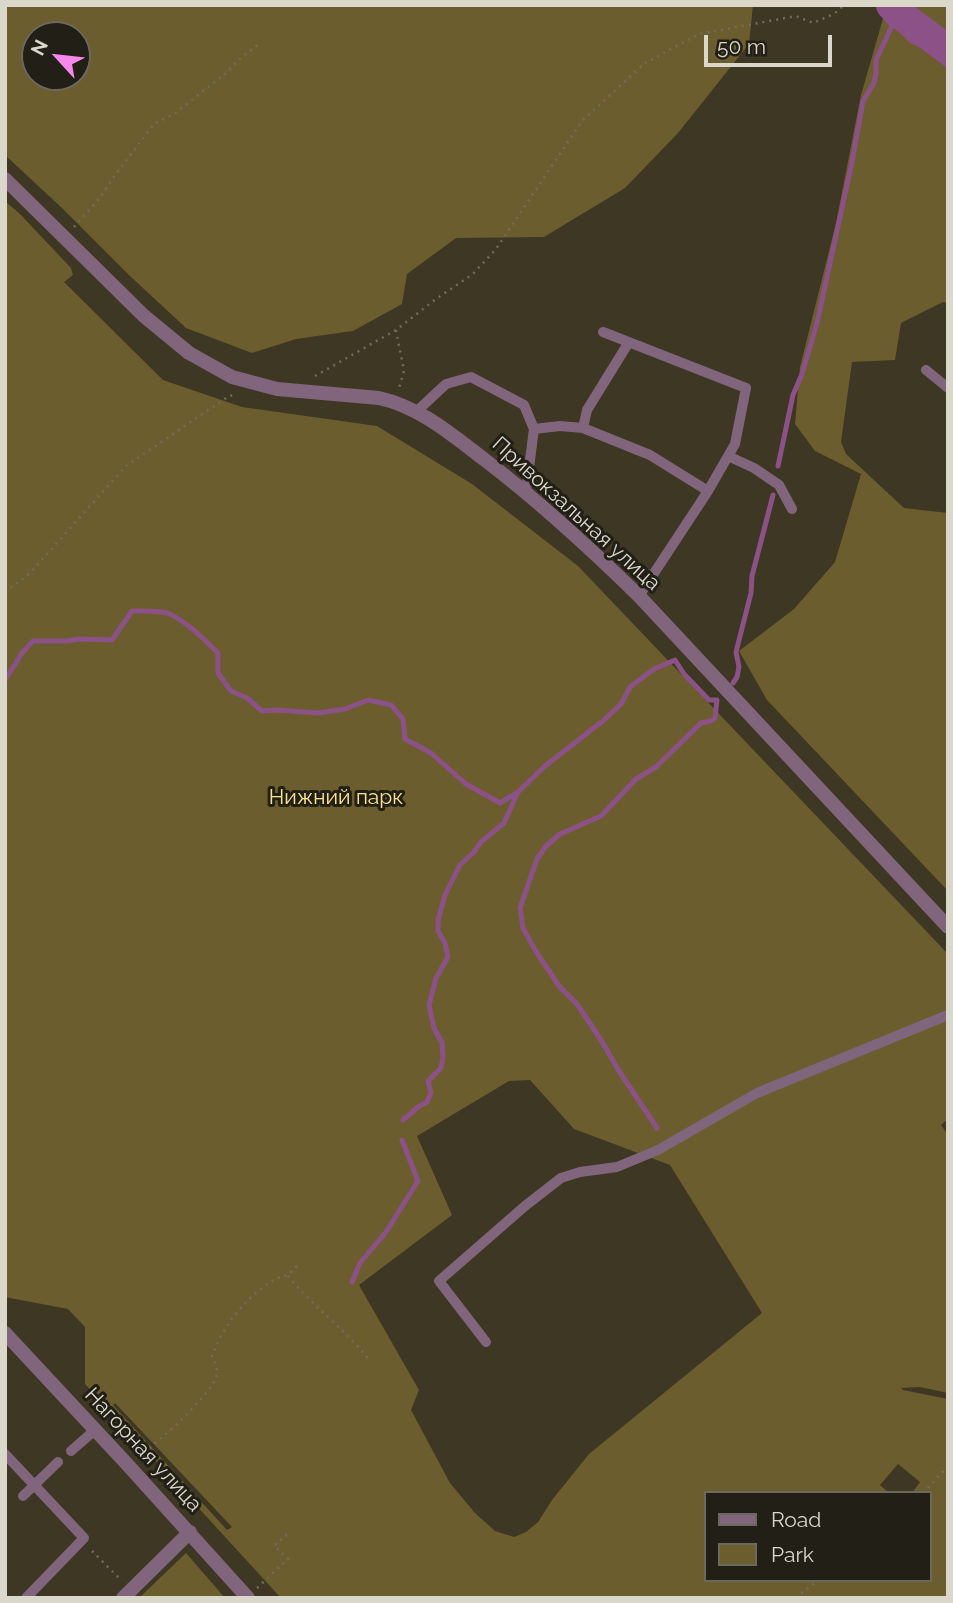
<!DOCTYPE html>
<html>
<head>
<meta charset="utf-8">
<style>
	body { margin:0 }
	#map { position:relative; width:953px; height:1603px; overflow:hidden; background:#3d3724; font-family:Raleway,sans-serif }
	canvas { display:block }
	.frame { position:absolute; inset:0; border:7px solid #dad7cb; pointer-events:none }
	.legend { position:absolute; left:704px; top:1491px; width:228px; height:91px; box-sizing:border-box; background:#211f16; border:2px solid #6b695e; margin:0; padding:9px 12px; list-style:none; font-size:21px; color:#dad7cb }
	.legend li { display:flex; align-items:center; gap:14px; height:35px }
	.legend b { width:35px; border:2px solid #6b695e }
	.north { position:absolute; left:21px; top:21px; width:70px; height:70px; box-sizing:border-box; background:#211f16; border:2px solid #6b695e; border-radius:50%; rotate:297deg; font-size:19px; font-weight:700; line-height:28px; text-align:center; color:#dad7cb }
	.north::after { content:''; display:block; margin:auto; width:24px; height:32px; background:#f688ed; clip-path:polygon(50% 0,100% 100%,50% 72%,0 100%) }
	.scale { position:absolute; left:704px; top:35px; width:128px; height:32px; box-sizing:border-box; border:4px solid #dad7cb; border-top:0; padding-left:9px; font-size:21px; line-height:24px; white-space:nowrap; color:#dad7cb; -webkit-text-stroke:5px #211f16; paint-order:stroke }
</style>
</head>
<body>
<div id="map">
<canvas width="953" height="1603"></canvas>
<div class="frame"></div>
<ul class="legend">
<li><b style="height:9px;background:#80657d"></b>Road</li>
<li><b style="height:19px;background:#6b5d2d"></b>Park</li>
</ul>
<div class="north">N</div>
<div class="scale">50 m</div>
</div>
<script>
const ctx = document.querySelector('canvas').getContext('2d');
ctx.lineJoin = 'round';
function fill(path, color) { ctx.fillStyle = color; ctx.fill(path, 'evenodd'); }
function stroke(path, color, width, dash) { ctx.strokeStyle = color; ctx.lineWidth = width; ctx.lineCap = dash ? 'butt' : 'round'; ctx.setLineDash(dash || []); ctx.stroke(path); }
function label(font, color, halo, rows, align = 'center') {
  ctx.font = font + ' Raleway,sans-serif'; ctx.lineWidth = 6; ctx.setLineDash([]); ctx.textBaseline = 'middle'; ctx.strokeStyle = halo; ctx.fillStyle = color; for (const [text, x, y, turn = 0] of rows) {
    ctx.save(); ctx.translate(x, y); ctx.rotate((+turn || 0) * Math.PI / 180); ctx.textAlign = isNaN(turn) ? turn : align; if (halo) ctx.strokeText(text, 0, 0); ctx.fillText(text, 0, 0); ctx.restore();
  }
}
fill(new Path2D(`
	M 5,5 L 753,5 L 749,44 L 678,133 L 625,188 L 544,237 L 456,238 L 407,274 L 402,304 L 353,331 L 296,339 L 252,353 L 186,328 L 130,276 L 63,209 L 5,155 ZM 35,35 L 77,35 L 77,77 L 35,77 Z
	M 894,5 L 948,5 L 948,40 L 934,27 L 910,42 L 926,50 L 948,70 L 948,303 L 943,302 L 901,323 L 895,360 L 852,362 L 841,442 L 846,454 L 904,508 L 948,513 L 948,891 L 767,700 L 739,651 L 794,609 L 835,562 L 861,474 L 815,451 L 795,424 L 800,367 L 836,223 L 861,95 L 884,15 Z
	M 5,201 L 20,214 L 71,268 L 73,275 L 64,282 L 163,380 L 242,407 L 377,426 L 472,484 L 578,566 L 948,954 L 948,1119 L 941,1125 L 948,1135 L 948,1393 L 920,1387 L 901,1388 L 903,1390 L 948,1399 L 948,1598 L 281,1598 L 85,1384 L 85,1327 L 68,1309 L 5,1297 ZM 530,1080 L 574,1129 L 670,1165 L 762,1313 L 589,1454 L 552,1500 L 538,1522 L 526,1532 L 514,1537 L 495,1531 L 475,1513 L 450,1483 L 411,1410 L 419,1390 L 359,1285 L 452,1215 L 417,1136 L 509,1081 ZM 115,1403 L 232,1527 L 227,1530 L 113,1405 ZM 898,1464 L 920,1482 L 912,1493 L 930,1493 L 930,1580 L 706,1580 L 706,1493 L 889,1493 L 880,1485 Z
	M 186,1553 L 225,1598 L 139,1598 Z`), '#6b5d2d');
fill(new Path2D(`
	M 912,7 L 948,40 L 948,70 L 926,50 L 910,43 L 894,27 C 897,18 902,10 912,7 Z`), '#8c5287');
stroke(new Path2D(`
	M 778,466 L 793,395 L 802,374 L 817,323 L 852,162 L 863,101 L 874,83 L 876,73 L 876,60 L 898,13
	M 5,680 L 22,653 L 33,641 L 67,641 L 79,639 L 112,640 L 132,611 C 144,611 156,610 167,613 C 184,619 205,640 218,653 L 218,673 L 231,691 L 247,698 L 262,711 L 277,710 L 318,713 L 345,709 L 368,700 L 391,705 L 403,719 L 405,739 L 431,753 L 466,784 L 500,803 L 518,792 L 545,766 L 604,720 L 621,704 L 630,687 L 654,669 L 675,660 L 684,674 L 709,700 L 717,700 L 715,718 L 711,721 L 701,723 L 656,767 L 636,779 L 601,816 L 560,834 L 545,847 L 537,859 L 520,908 L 523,928 L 535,950 L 559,986 L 577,1004 L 601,1040 L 619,1071 L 657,1128
	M 733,683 L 737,677 L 739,667 L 736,652 L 751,593 L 752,576 L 773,495
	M 403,1120 L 418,1107 L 427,1102 L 431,1093 L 428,1081 L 441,1068 L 443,1057 L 442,1043 L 434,1028 L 429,1005 L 436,978 L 448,957 L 445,943 L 438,931 L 438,920 L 445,895 L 460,865 L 473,853 L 481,842 L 504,823 L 518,792
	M 352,1282 L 360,1263 L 386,1232 L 418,1181 L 402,1140`), '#8c5287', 5);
stroke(new Path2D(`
	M 891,5 L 898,13 L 948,50`), '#8c5287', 30);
stroke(new Path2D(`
	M 74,227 L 99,199 L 115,175 L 154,124 L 174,114 L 225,74 L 242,57 L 261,42
	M 396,330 L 404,371 L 399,388
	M 315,376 L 396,330 L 436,299 L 473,274 L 496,249 L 582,121 L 645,63 L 699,34 L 796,16 L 813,23 L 834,14 L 844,5
	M 5,592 L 29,574 L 126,466 L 229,396 L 235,395
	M 288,1276 C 313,1307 346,1330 370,1361
	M 138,1456 C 157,1444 209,1397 216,1377 C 219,1370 215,1363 212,1356 C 223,1326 243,1301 269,1283 C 282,1274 285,1280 297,1266 L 296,1261
	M 923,1493 L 948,1466
	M 92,1551 L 119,1578
	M 257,1588 L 288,1559 L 274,1546 L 286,1535 L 289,1538
	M 796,1598 L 818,1580`), '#716c5c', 2.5, [2, 5]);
stroke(new Path2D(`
	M 603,332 L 746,388 L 735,444 L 708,491 L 639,596
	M 926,370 L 948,388
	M 417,411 L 446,384 L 471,377 L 524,405 L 534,429 L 526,491
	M 583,428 L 587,410 L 629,342
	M 534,429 L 560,426 L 583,428 L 650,455 L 708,491
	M 728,456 L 754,468 L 779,485 L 792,509
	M 486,1342 L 439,1281 L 525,1206 L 561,1178 L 580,1172 L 617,1167 L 658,1150 L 757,1093 L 948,1015
	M 71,1451 L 95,1430
	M 5,1454 L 84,1538 L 26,1598
	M 23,1496 L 58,1462`), '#80657d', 10);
stroke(new Path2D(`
	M 5,179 L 144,316 L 189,353 L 232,377 L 277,389 L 379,398 C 420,407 452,435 485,460 C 540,502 590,548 639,596 L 948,927
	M 5,1333 L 126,1463 L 248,1598
	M 123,1598 L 190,1532`), '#80657d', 14);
label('21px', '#dad7cb', '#211f16', [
	["Привокзальная улица",576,514,42],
	["Нагорная улица",143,1450,47]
]);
label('21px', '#fbe38c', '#211f16', [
	["Нижний парк",336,798]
]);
</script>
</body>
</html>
